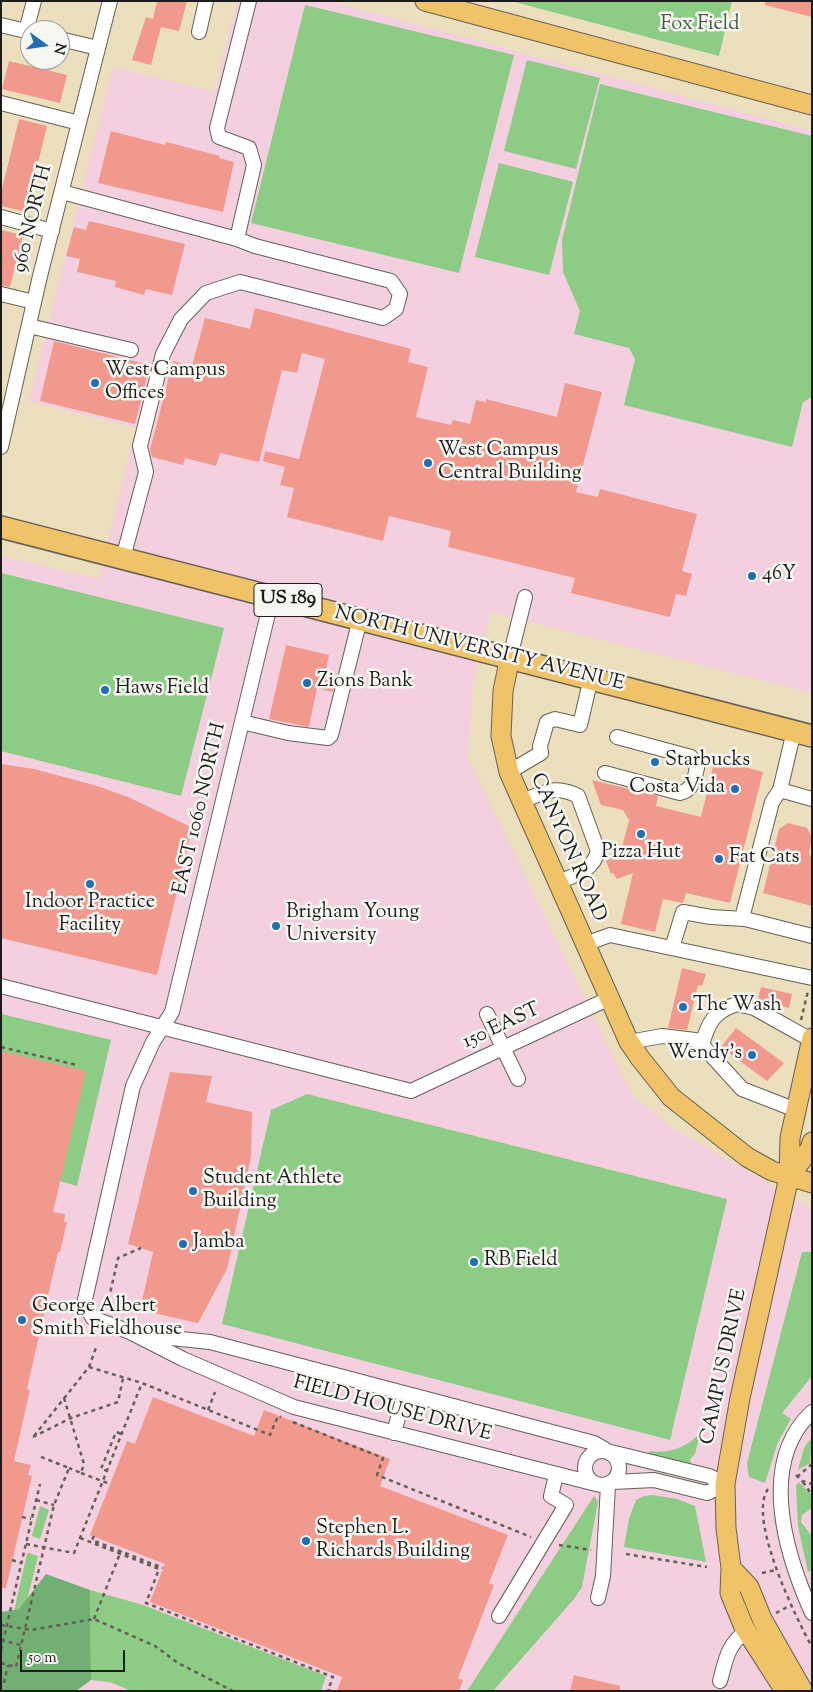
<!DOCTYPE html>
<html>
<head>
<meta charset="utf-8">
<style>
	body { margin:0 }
	#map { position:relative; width:813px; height:1692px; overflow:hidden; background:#ecdfbe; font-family:"Sorts Mill Goudy",serif }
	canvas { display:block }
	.frame { position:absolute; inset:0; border:2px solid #1c1c1c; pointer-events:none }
	.north { position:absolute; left:20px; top:20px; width:50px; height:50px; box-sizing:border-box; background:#f6f6f2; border:1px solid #9f9f9c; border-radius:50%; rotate:104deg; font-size:14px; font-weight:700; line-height:20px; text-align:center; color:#1c1c1c }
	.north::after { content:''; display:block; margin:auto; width:18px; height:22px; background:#1f6fb2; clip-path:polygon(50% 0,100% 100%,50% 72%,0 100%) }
	.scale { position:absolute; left:20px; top:1650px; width:105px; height:22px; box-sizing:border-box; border:2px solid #1c1c1c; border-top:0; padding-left:6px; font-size:15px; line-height:18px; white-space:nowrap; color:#1c1c1c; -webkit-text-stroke:4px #f6f6f2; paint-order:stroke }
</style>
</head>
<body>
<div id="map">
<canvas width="813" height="1692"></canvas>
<div class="frame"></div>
<div class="north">N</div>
<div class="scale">50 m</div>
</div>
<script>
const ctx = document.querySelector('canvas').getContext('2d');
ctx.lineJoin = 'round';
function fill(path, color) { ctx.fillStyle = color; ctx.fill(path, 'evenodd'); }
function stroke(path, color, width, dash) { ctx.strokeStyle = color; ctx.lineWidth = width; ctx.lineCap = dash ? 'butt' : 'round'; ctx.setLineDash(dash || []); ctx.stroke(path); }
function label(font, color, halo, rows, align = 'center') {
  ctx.font = font + ' "Sorts Mill Goudy",serif'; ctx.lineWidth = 5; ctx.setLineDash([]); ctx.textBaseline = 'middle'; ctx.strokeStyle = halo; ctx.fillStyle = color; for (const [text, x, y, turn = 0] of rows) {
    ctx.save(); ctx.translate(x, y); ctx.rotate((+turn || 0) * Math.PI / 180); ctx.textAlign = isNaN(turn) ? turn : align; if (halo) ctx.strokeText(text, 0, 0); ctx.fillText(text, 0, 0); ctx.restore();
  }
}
fill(new Path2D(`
	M 237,1 L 329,1 L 812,131 L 812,693 L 491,612 L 473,683 L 468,758 L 632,1095 L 674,1129 L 812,1208 L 812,1691 L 1,1691 L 1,556 L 99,579 L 136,428 L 29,401 L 113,67 L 214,92 Z`), '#f3cfdf');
fill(new Path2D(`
	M 511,1 L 732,1 L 719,56 Z
	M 305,5 L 514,55 L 459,273 L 251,223 Z
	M 527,60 L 600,78 L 576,169 L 504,151 Z
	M 600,84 L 812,136 L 812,397 L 803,402 L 792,447 L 624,405 L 635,359 L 629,348 L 574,334 L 580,311 L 563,272 L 562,240 Z
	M 499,163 L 573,182 L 549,275 L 475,257 Z
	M 1,573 L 224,628 L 181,796 L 1,751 Z
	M 1,1014 L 111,1040 L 77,1186 L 60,1181 L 1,1051 Z
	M 307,1094 L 727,1199 L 670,1440 L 222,1324 L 271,1110 Z
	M 802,1252 L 812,1252 L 812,1376 L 782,1413 L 791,1419 L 778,1442 L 765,1483 L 749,1477 L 747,1463 Z
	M 697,1436 L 699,1437 L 695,1454 L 690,1459 L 691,1463 L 686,1465 L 647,1455 L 650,1451 C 667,1454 685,1448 697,1436 Z
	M 812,1437 L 810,1463 L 798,1470 L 804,1448 Z
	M 799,1482 L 812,1495 L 812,1508 L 802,1515 L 801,1522 L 812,1536 L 812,1570 L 808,1572 L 798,1526 L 796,1485 Z
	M 652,1495 L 677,1499 L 695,1506 L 706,1562 L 624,1547 L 629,1519 L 636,1500 L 644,1496 Z
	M 594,1496 L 598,1502 L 582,1587 L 574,1599 L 493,1691 L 467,1691 Z
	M 40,1506 L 49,1510 L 40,1539 L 32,1536 Z
	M 29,1553 L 38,1556 L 24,1613 L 14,1611 L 27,1554 Z
	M 90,1590 L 143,1605 L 326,1676 L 321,1691 L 131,1691 L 110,1682 L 91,1680 Z`), '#8ccc84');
fill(new Path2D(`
	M 46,1574 L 90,1590 L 91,1680 L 76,1691 L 1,1691 L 1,1612 L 19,1609 Z`), '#71b072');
fill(new Path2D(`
	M 157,1 L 187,1 L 179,31 L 161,27 L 151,65 L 132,60 L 146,17 L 153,19 Z
	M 765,1 L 812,1 L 812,17 L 765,5 Z
	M 9,61 L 67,75 L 60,103 L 2,89 Z
	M 19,119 L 47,126 L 26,212 L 1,206 L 1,193 Z
	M 111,131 L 165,145 L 166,142 L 220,156 L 219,158 L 234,162 L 223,212 L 98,183 Z
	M 89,221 L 185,244 L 172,295 L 146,289 L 144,295 L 115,287 L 116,281 L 77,272 L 80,259 L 66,256 L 74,227 L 86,230 Z
	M 1,230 L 23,235 L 10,287 L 1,285 Z
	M 255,308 L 411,349 L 408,362 L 428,367 L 416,417 L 451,425 L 453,420 L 470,424 L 476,400 L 486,402 L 486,399 L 557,417 L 565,383 L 602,392 L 576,492 L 598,497 L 600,489 L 697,514 L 682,571 L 692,574 L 686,596 L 676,594 L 670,617 L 571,593 L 575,578 L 448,547 L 451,531 L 389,516 L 383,541 L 287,517 L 294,488 L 280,485 L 285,467 L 263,461 L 265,451 L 299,459 L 325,359 L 302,353 L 297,373 L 282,370 L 259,462 L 220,453 L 216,466 L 185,458 L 183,465 L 152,457 L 150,450 L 173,361 L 192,366 L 205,318 L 250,329 Z
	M 54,341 L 150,365 L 135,424 L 40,401 Z
	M 286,645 L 329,655 L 325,674 L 336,677 L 333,692 L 317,688 L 309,727 L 269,719 Z
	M 715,759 L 763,772 L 730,903 L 686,893 L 683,903 L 663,899 L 655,932 L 621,924 L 633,873 L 617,879 L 613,873 L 611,874 L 606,861 L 621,852 L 629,820 L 623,810 L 601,805 L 592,780 L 658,796 L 656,806 L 701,817 Z
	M 1,764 L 34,769 L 94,785 L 128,797 L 189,826 L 188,829 L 192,829 L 157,975 L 1,938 Z
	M 788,823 L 807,828 L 812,837 L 809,854 L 812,858 L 812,906 L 763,893 L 779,829 Z
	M 682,968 L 706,974 L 702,986 L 698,985 L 687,1030 L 668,1028 Z
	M 761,987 L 792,994 L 789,1008 L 758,999 Z
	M 736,1028 L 784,1063 L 767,1081 L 721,1047 Z
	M 1,1051 L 86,1071 L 53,1212 L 65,1214 L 64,1222 L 67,1222 L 60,1252 L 58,1252 L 27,1389 L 30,1390 L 14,1461 L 31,1465 L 28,1475 L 32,1476 L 6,1588 L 1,1588 Z
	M 170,1072 L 212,1076 L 206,1102 L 252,1112 L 251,1157 L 227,1269 L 198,1323 L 140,1310 L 153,1252 L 128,1244 Z
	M 153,1397 L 254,1436 L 264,1410 L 390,1459 L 380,1486 L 508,1535 L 489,1583 L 494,1585 L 458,1678 L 463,1680 L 459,1691 L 337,1691 L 342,1677 L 150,1602 L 165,1564 L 90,1535 L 127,1441 L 135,1444 Z
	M 574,1675 L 620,1686 L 620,1691 L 570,1691 Z`), '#f2998d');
const minor = new Path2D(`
	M 1,25 L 30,32
	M 26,31 L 34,1
	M 199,32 L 206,1
	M 60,39 L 98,48
	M 1,103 L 79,123
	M 62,192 L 237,239 L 255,246 L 391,281 L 400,294 L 396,309 L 383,318 L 240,282 L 206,293 L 181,319 L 163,354 L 140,446 L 146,472 L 123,558
	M 1,217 L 52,231
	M 237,239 L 254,165 L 249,148 L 219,137 L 217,128 L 249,1
	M 1,294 L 34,302
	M 29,326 L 131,350
	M 1,447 L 40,276 L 110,1
	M 272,597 L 172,1012 L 153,1042 L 133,1086 L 84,1304 L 93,1318 L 130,1332 L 183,1359 L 294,1407 L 596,1484
	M 510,657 L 525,597
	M 242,722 L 288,733 L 328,738 L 331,735 L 360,619
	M 794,731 L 780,790 L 812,799
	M 509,772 L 541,753 L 540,746 L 547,722 L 555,719 L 580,725 L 591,678
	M 605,773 L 680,793 C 693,790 694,780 697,768 L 691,757 L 617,737
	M 522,801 C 544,793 555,784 578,796 L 598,851 C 593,871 575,875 558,882
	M 742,918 L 772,802 L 780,790
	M 585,944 L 610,935 L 812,978
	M 672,948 L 683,912 L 711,917 L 745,919 L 812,936
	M 1,986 L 411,1091 L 610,998
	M 487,1014 L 518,1079
	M 629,1042 L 662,1036 L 703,1041
	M 796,1110 L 742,1089 L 702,1045 C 708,1023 714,1011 737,1004 L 754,1008 L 811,1040
	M 143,1335 L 210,1342 L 594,1443 L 606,1450
	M 812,1412 C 757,1463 786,1555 812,1613
	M 394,1433 L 404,1395
	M585 1468a17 17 0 1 1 34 0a17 17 0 1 1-34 0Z
	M 611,1452 L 709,1476 L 725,1484
	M 613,1482 L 654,1480 L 707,1493 L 725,1484
	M 598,1598 L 603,1576 L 608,1485
	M 499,1616 L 566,1505 L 551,1496 L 556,1475
	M 720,1681 C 726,1659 727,1646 746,1631`);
const major = new Path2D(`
	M 425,1 L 812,105
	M 510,657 L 503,691 L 501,736 L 509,772 L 629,1042 L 640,1058 L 671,1097 L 747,1157 L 772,1171 L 812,1183
	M 789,1177 L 810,1149 L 812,1142
	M 731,1568 L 749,1587 L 762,1619 L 803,1691
	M 785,1691 L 744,1627 L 730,1593 L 731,1568 L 726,1528 L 725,1484 L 740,1398 L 789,1177 L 790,1138 L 812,1038`);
const highway = new Path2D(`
	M 1,527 L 812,736`);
stroke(minor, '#656055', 16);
stroke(major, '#656055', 21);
stroke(highway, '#656055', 24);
stroke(new Path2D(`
	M 801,1020 L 808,991
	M 1,1047 L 77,1065
	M 107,1307 L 118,1258 L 141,1248
	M 89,1367 L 142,1383 L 270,1435 L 278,1416 L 281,1417
	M 64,1398 L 84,1464 L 81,1473 L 69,1468
	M 208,1410 L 215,1392
	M 293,1422 L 383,1458 L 377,1475 L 531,1537
	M 34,1436 L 89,1367 L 97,1345
	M 33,1437 L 71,1418 L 118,1402 L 123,1378
	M 108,1471 L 101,1469 L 116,1432 L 122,1434
	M 81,1473 L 110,1484
	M 796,1475 L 802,1481 L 812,1484
	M 797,1477 L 812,1464
	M 803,1482 L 812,1495
	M 768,1489 C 747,1518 796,1618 812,1647
	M 36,1500 L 54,1505
	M 22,1517 L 31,1519
	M 94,1536 L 92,1540 L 163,1568
	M 80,1538 L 159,1569 L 146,1603 L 333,1677 L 328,1690 L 331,1691
	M 26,1544 L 74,1553 L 142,1383
	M 559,1545 L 591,1550
	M 626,1554 L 707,1567
	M 12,1560 L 21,1563
	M 762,1573 L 776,1570
	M 776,1613 L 791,1605
	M 1,1625 L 31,1630 L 94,1619 L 155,1646 L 178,1663 L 233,1691
	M 1,1640 L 21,1645
	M 1,1650 L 40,1484
	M 1,1663 L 16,1667 L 54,1505 L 69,1468 L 39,1456
	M 4,1683 L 8,1665`), '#656055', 2.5, [4, 4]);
stroke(minor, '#fff', 14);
stroke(major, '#f0c369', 19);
stroke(highway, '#f0c369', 21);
stroke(new Path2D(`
	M 94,1619 L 121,1551`), '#656055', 2.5, [4, 4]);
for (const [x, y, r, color] of [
	[95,383,5,"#1f6fb2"],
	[428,463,5,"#1f6fb2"],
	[752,576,5,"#1f6fb2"],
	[307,683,5,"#1f6fb2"],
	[105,690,5,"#1f6fb2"],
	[655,762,5,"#1f6fb2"],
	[735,789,5,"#1f6fb2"],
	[641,834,5,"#1f6fb2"],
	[719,859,5,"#1f6fb2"],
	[90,884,5,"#1f6fb2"],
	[276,926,5,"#1f6fb2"],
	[683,1007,5,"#1f6fb2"],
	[752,1055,5,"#1f6fb2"],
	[193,1191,5,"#1f6fb2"],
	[183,1244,5,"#1f6fb2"],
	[474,1262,5,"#1f6fb2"],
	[22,1320,5,"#1f6fb2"],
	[306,1541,5,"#1f6fb2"]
]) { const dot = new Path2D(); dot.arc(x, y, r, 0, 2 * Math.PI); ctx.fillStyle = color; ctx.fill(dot); stroke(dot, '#f6f6f2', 2); }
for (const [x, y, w] of [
	[288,600,68]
]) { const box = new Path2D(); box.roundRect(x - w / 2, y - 16.5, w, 33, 4); ctx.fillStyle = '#f6f6f2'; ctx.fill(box); stroke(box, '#1c1c1c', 1); }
label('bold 19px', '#1c1c1c', null, [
	["US 189",288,600]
]);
label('20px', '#435a40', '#f6f6f2', [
	["Fox Field",700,26]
]);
label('20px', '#1c1c1c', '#f6f6f2', [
	["960 NORTH",34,219,-76],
	["NORTH UNIVERSITY AVENUE",479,650,14],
	["EAST 1060 NORTH",201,809,-77],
	["CANYON ROAD",567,848,66],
	["150 EAST",502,1027,-25],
	["CAMPUS DRIVE",725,1367,-78],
	["FIELD HOUSE DRIVE",392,1410,15]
]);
label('20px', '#1c1c1c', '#f6f6f2', [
	["West Campus",105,372],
	["Offices",105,395],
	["West Campus",438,452],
	["Central Building",438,475],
	["46Y",762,576],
	["Zions Bank",317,683],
	["Haws Field",115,690],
	["Starbucks",665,762],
	["Costa Vida",725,789,"right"],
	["Pizza Hut",641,854,"center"],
	["Fat Cats",729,859],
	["Indoor Practice",90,904,"center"],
	["Facility",90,927,"center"],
	["Brigham Young",286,914],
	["University",286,937],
	["The Wash",693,1007],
	["Wendy's",742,1055,"right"],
	["Student Athlete",203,1180],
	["Building",203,1203],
	["Jamba",193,1244],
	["RB Field",484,1262],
	["George Albert",32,1308],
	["Smith Fieldhouse",32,1331],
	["Stephen L.",316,1530],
	["Richards Building",316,1553]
], 'left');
</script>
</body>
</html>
